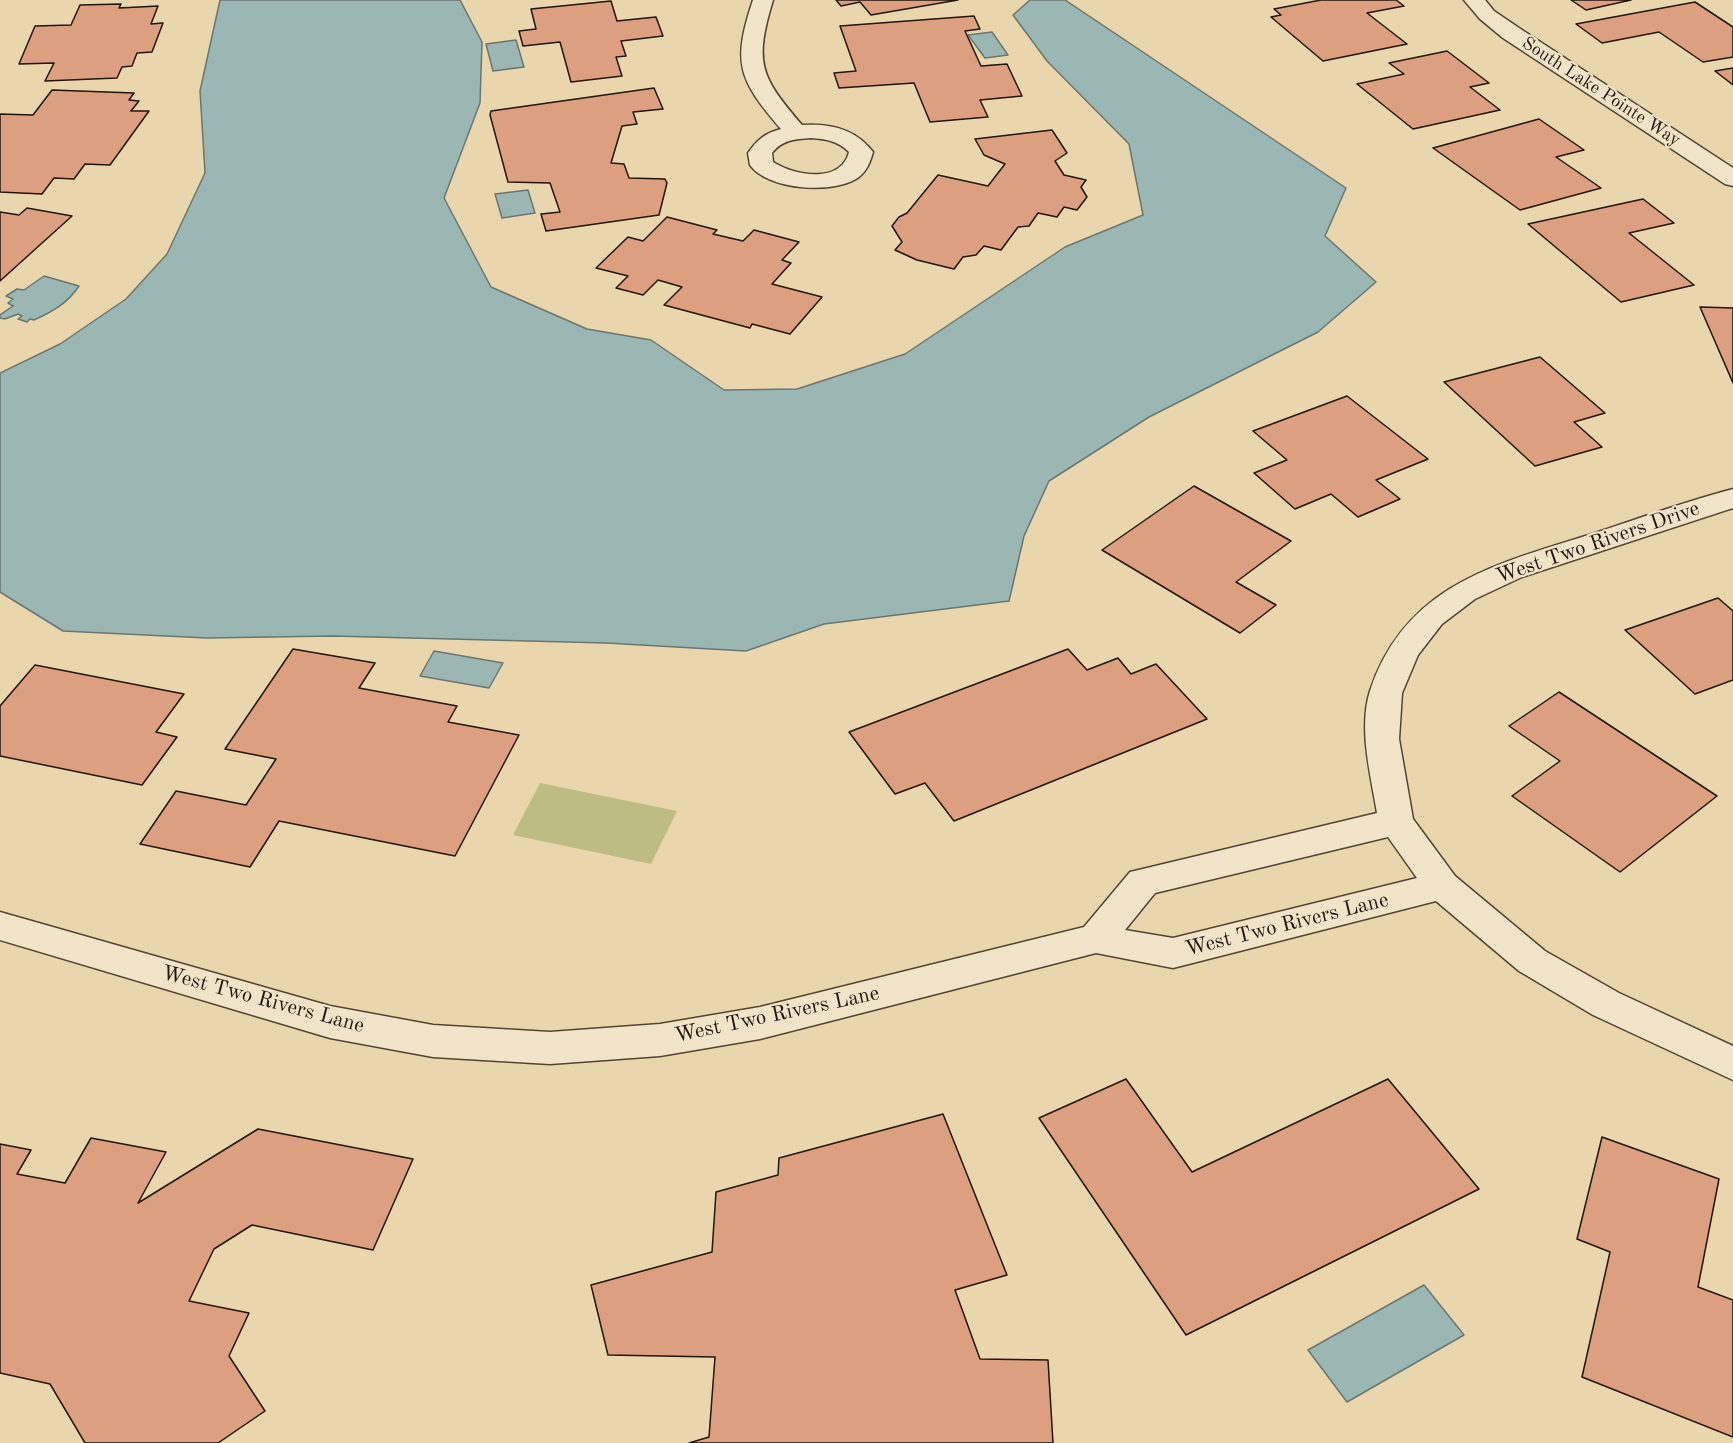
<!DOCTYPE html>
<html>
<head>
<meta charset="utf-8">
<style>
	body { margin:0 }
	canvas { display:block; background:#ead6ac }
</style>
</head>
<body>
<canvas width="1733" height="1443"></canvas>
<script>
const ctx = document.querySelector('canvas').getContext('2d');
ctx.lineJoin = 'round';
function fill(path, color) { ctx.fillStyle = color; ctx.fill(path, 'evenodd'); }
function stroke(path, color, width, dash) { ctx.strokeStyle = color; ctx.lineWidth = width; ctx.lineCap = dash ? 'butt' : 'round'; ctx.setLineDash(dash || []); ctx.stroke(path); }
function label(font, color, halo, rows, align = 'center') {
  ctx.font = font + ' "Old Standard TT",serif'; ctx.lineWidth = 4.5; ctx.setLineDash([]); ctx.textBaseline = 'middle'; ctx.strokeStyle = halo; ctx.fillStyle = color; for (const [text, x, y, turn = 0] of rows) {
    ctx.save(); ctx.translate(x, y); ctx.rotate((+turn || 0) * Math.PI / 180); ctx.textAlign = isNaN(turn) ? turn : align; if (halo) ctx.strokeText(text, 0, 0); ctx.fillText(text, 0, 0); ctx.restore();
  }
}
fill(new Path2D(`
	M 540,783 L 677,811 L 651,864 L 513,835 Z`), '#bdbc85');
const water = new Path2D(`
	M 220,0 L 460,0 L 482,42 L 480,103 L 444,198 L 491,287 L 587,329 L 651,340 L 724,390 L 797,389 L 905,354 L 1065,247 L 1143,215 L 1129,144 L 1047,61 L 1013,15 L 1030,0 L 1065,0 L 1346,188 L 1325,236 L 1376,282 L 1318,332 L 1149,417 L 1049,481 L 1024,536 L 1009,601 L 824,624 L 746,651 L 606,643 L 333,636 L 207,638 L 63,631 L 0,592 L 0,373 L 60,344 L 126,299 L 167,254 L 205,173 L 200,91 Z
	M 992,32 L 1008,55 L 985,58 L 968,35 Z
	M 516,40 L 524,67 L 493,71 L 486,44 Z
	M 528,190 L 535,213 L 502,218 L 495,194 Z
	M 44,276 L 79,286 C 68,303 52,312 34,320 L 30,319 L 27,322 L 18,319 L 22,316 L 18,314 L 5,319 L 0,318 L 0,315 L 13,306 L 8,303 L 13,299 L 6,296 L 17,289 L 24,290 Z
	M 434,651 L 503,663 L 489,688 L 420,676 Z
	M 1424,1285 L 1464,1335 L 1347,1402 L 1308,1350 Z`);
fill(water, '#9bb7b4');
stroke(water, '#6b7670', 1.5);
const building = new Path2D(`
	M 836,0 L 958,0 L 871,15 L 860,2 L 841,6 Z
	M 1321,0 L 1396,0 L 1404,6 L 1367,13 L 1407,44 L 1323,61 L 1271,17 L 1281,15 L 1274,9 Z
	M 1571,0 L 1631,0 L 1586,10 Z
	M 611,1 L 617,21 L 656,17 L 663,36 L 621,41 L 626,56 L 616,57 L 622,76 L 571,82 L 560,42 L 523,46 L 519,31 L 536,29 L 531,9 Z
	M 1695,2 L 1733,27 L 1733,57 L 1703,62 L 1659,32 L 1602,43 L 1576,24 Z
	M 121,4 L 119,8 L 158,6 L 151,24 L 163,23 L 152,52 L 137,53 L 132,66 L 122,67 L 117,78 L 45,81 L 54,63 L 19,64 L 35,26 L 71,25 L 80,5 Z
	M 974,16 L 980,29 L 965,31 L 981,66 L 1007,64 L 1022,96 L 980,100 L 988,117 L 930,122 L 914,83 L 839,88 L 834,73 L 856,71 L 840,26 Z
	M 1447,51 L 1489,83 L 1470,87 L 1500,110 L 1413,129 L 1357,84 L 1404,74 L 1389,63 Z
	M 1733,68 L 1733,85 L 1715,71 Z
	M 654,88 L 663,109 L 633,112 L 637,124 L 622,126 L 611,163 L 624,164 L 629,178 L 665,179 L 667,183 L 659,215 L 546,231 L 541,214 L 560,212 L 550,183 L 508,182 L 490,115 L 491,111 Z
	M 52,90 L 134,93 L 129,100 L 139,101 L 131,111 L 149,111 L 110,165 L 85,164 L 74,179 L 54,178 L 42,194 L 0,192 L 0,114 L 33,115 Z
	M 1539,119 L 1584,150 L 1556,157 L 1601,188 L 1520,210 L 1433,148 Z
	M 1052,130 L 1067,153 L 1055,161 L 1064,175 L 1086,180 L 1081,187 L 1087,197 L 1077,210 L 1064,207 L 1057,217 L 1038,213 L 1029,226 L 1018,227 L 1001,250 L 984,246 L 976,255 L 963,257 L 954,269 L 917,260 L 895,250 L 902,242 L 892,226 L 899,217 L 907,213 L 938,175 L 988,186 L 1005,164 L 984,155 L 975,139 Z
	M 1643,199 L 1674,223 L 1629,233 L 1694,285 L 1621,302 L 1528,224 Z
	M 27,208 L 72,216 L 0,281 L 0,212 L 19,215 Z
	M 667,217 L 717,230 L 713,234 L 743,241 L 754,230 L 799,242 L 782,260 L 791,263 L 772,284 L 822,297 L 790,334 L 752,324 L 750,328 L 664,305 L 682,287 L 658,280 L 643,295 L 616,288 L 628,276 L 596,268 L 628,237 L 643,241 Z
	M 1700,307 L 1733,308 L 1733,383 Z
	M 1540,357 L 1605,413 L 1574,422 L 1602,447 L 1535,466 L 1444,382 Z
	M 1347,396 L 1428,459 L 1376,480 L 1400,499 L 1358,517 L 1331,494 L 1295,509 L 1254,473 L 1287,460 L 1253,431 Z
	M 1194,486 L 1291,541 L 1236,582 L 1276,605 L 1240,633 L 1102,550 Z
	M 1718,598 L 1733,611 L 1733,680 L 1695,694 L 1625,630 Z
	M 293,649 L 375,663 L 359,688 L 457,706 L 448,722 L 519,735 L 455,856 L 279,821 L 250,867 L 140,844 L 176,791 L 246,805 L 276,759 L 225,749 Z
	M 1068,649 L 1087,670 L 1118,658 L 1131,674 L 1156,664 L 1207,719 L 954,821 L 925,783 L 895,794 L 849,732 Z
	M 35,665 L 184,694 L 156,732 L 177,737 L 142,785 L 0,756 L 0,706 Z
	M 1559,692 L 1717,796 L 1620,872 L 1512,796 L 1560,761 L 1509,726 Z
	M 1126,1079 L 1192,1172 L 1388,1079 L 1479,1189 L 1186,1335 L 1039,1118 Z
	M 943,1114 L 1007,1275 L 955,1290 L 980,1359 L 1048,1360 L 1053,1443 L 689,1443 L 709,1437 L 715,1357 L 608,1355 L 591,1285 L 712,1252 L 716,1192 L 778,1175 L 779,1158 Z
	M 258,1129 L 413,1159 L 373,1250 L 252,1225 L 214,1249 L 189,1301 L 249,1313 L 229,1356 L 265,1411 L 218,1443 L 85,1443 L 50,1384 L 0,1373 L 0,1144 L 31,1150 L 17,1174 L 65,1183 L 91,1138 L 166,1152 L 138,1203 Z
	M 1602,1137 L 1719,1179 L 1698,1287 L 1733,1300 L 1733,1437 L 1582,1377 L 1610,1252 L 1577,1239 Z`);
fill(building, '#dc9f80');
stroke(building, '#22150a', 1.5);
const minor = new Path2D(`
	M 753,0 L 773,0 C 754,63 760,76 802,125 C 830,123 856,129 873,152 C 870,163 866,173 856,179 C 831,194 768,190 750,165 L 748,153 C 757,140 765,133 781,129 C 738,79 732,63 753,0 ZM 811,138 C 826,139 838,141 849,152 C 841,184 795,176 773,162 L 772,153 C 782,140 795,139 811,138 Z
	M 1464,0 L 1485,0 L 1494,11 L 1519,28 L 1733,168 L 1733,186 L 1725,184 L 1503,38 L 1480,19 Z
	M 1733,489 L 1733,508 L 1522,577 L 1475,599 L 1442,624 L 1418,655 L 1402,693 L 1399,739 L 1413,819 L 1455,876 L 1545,951 L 1619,993 L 1733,1046 L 1733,1080 L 1593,1015 L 1519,971 L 1436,901 L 1173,968 L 1096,953 L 760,1039 L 660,1056 L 550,1064 L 433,1057 L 330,1038 L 0,940 L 0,912 L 330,1006 L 433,1025 L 550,1032 L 660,1024 L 760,1007 L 1084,927 L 1130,872 L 1377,813 C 1371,776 1358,728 1370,691 C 1406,582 1501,563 1598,532 C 1643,517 1687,501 1733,489 ZM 1388,837 L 1417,878 L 1173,938 L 1125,930 L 1155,893 Z`);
stroke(minor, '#544532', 3);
fill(minor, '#f1e4c9');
label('18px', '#22150a', '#f1e4c9', [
	["South Lake Pointe Way",1601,92,33]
]);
label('21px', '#22150a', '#f1e4c9', [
	["West Two Rivers Drive",1598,543,-19],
	["West Two Rivers Lane",1287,925,-14],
	["West Two Rivers Lane",263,1000,15],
	["West Two Rivers Lane",777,1015,-12]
]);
</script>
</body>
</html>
